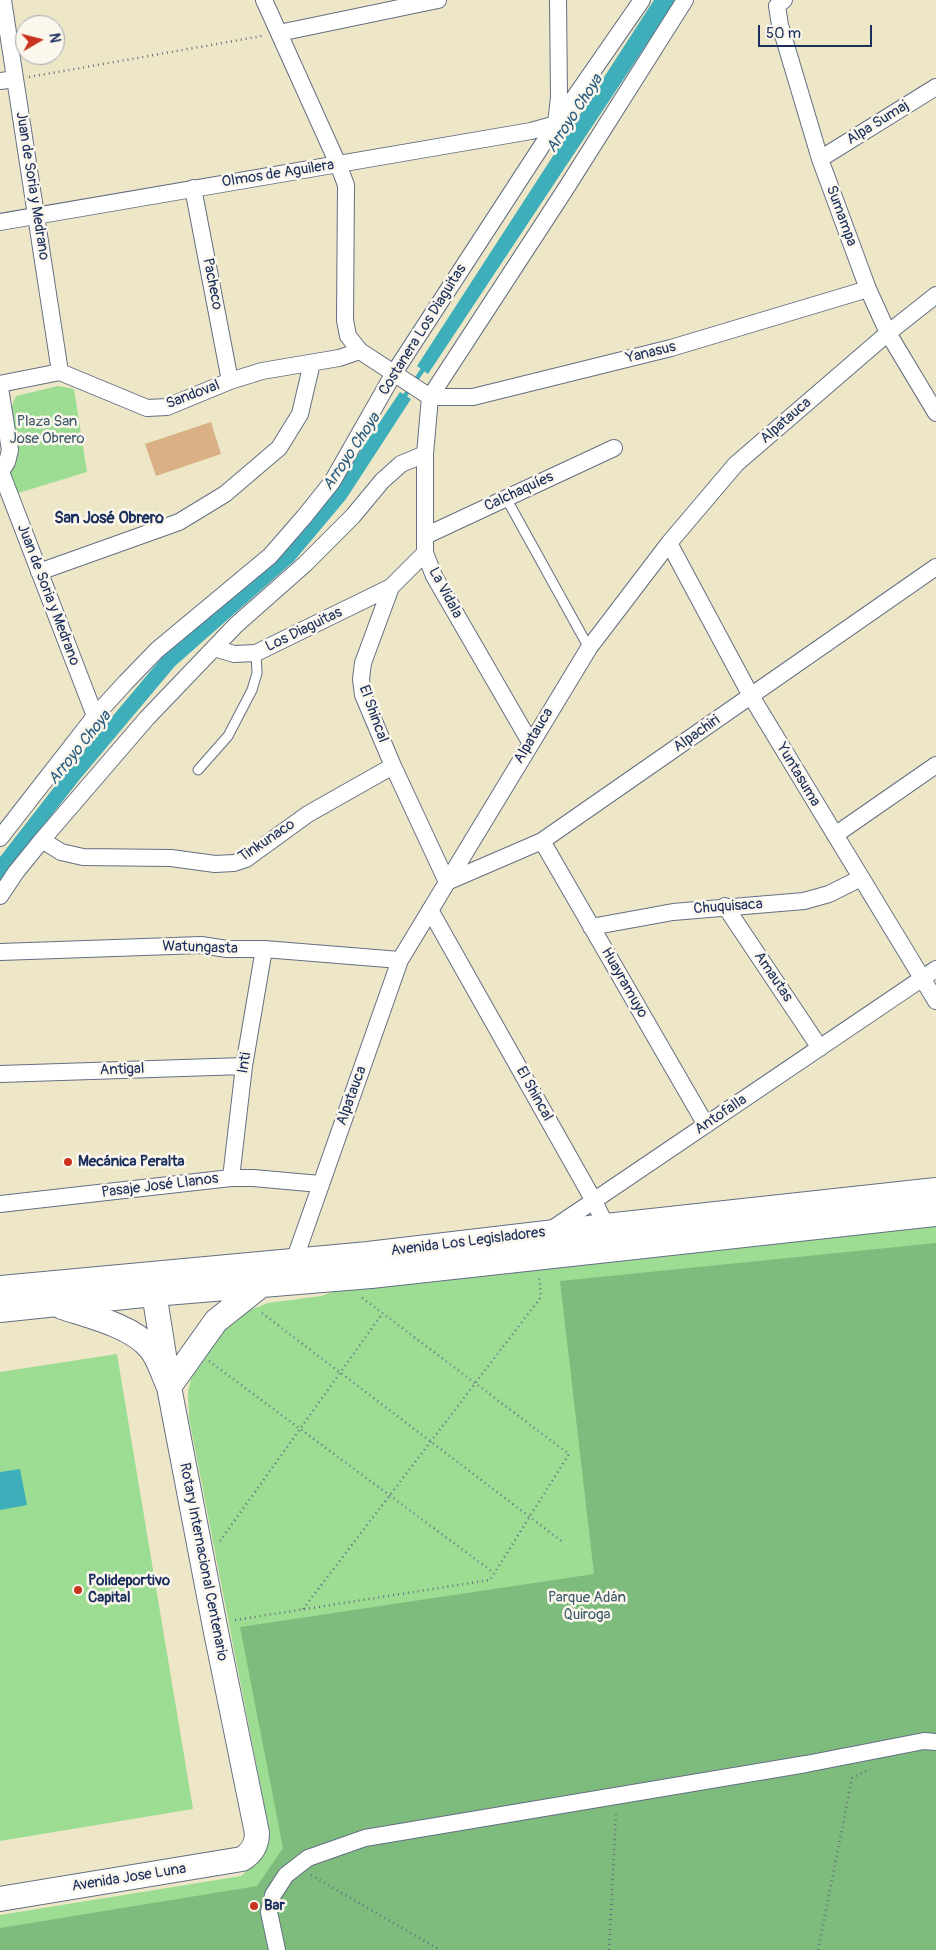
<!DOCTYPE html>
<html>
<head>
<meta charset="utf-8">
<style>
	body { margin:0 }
	#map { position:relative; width:936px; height:1950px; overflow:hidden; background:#ede6c7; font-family:Pangolin,sans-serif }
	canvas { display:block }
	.north { position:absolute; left:15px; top:15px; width:50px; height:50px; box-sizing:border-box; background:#fbf7ec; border:1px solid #a1a7b3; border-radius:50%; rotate:82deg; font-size:14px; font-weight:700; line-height:20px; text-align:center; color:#1b2f5e }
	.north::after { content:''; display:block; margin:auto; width:18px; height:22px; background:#c8321e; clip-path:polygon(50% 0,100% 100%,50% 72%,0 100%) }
	.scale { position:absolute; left:758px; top:25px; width:114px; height:22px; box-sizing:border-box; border:2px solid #1b2f5e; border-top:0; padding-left:6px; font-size:15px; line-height:18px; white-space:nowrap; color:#1b2f5e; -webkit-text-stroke:4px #fbf7ec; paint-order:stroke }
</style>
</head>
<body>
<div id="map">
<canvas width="936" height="1950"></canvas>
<div class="north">N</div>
<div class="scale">50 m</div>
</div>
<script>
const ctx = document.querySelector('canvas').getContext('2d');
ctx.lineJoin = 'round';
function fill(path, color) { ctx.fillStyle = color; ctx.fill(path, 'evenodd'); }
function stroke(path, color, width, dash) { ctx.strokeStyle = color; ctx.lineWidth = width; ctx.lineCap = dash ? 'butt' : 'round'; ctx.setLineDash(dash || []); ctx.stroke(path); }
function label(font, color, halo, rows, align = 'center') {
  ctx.font = font + ' Pangolin,sans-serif'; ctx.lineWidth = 5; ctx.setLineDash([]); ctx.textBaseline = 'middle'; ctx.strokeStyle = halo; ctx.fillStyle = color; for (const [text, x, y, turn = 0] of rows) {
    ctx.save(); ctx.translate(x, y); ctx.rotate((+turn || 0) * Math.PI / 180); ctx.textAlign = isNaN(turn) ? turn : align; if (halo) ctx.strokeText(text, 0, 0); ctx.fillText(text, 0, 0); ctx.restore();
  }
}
fill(new Path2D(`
	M 58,386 L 74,389 L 87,472 L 15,494 L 8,472 L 10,410 L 16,396 Z
	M 936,1223 L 936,1950 L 0,1950 L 0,1915 L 241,1876 L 264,1854 L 268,1825 L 189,1418 L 188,1391 L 195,1364 L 237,1315 L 268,1303 L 321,1296 L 345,1288 Z
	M 117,1354 L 193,1809 L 0,1841 L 0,1372 Z`), '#9ddd93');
fill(new Path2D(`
	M 936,1243 L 936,1950 L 0,1950 L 0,1928 L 257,1886 L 283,1848 L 240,1627 L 594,1574 L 560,1281 Z`), '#7ebc7d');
fill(new Path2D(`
	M 654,0 L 676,0 L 428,374 L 417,366 Z
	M 400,392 L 411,399 L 346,499 L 294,561 L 175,666 L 80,779 L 0,881 L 0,857 L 69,768 L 164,655 L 334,490 Z
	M 20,1469 L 27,1505 L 0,1510 L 0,1472 Z`), '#3eaebb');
stroke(new Path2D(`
	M 402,400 L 426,365`), '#3eaebb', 4.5);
fill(new Path2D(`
	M 211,422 L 221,454 L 156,476 L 145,444 Z`), '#d9b185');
const lane = new Path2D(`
	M 506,498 L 589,648
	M 198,770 L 228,736 L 252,690 L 257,673 L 256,653`);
const street = new Path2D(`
	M 3,0 L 60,372
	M 264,0 L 338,164 L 346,185 L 345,320 L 348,336 L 360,351 L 430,397
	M 784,0 L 777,6 L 780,25 L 820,159 L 868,289 L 888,333 L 936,413
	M 279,33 L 438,0
	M 0,81 L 15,79
	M 820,159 L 936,87
	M 193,188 L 230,381
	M 0,222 L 531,131 L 556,124 L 559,97 L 558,0
	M 0,384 L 60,372 L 147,408 L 167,407 L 230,381 L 262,371 L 339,358 L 360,351
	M 0,388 L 10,450 L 7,462 L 1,472 L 95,716
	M 430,397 L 473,397 L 671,348 L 868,289
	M 425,536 L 614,448
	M 669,543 L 751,696 L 936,1001
	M 425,553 L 391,587 L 363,663 L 361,679 L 363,695 L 393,766 L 447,882 L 542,841 L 936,567
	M 39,572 L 179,522 L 225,494 L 279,448 L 300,414 L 312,363
	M 214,648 L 234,654 L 256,653 L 391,587
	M 530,742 L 434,576 L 425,553 L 425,454 L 430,397 L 565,190 L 685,0
	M 835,835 L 936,765
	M 0,838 L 95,716 L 126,682 L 157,650 L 270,556 L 304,517 L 332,482 L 394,373 L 556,124 L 642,0
	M 42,840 L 61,852 L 83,857 L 171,858 L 215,864 L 234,863 L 246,859 L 308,814 L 393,766
	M 542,841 L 706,1125
	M 0,896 L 16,872 L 42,840 L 147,718 L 236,625 L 305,564 L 353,516 L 382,481 L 401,464 L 425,454
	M 725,906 L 820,1048
	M 430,910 L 594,1201 L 606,1226
	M 591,927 L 673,912 L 804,901 L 829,894 L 861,878
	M 0,952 L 201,945 L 227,949 L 264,949 L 400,960
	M 0,1074 L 244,1066
	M 231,1178 L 244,1066 L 264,949
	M 0,1204 L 231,1178 L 253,1178 L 320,1184
	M 549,1231 L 936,969
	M 295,1270 L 294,1261 L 400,960 L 589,648 L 669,543 L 736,464 L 888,333 L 936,295
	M 277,1950 L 269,1912 L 273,1895 L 286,1875 L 308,1858 L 365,1838 L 806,1764 L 924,1741 L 936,1742`);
const secondary = new Path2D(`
	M 0,1288 L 368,1254 L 606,1226 L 936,1190
	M 62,1307 C 89,1316 132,1326 150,1348 C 159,1358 163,1375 169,1387 L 216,1321 L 260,1286
	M 0,1310 L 153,1294 L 371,1276 L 936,1214
	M 0,1899 L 242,1859 C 252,1853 257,1845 257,1833 L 215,1627 L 169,1387 L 152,1280`);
stroke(lane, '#646f83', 11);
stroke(street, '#646f83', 18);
stroke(secondary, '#646f83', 26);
stroke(new Path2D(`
	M 29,77 L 262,36
	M 262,1313 L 564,1543
	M 209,1361 L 494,1573
	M 220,1541 L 382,1314
	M 303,1609 L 541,1297 L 539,1277
	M 235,1620 L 490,1580 L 569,1454 L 361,1297
	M 311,1875 L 440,1950
	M 609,1950 L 616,1812
	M 818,1950 L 852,1778 L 870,1769`), '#646f83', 2.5, [1, 4]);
stroke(lane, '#fff', 9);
stroke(street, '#fff', 16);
stroke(secondary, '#fff', 24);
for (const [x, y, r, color] of [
	[68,1162,5,"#c8321e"],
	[78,1590,5,"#c8321e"],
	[254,1906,5,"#c8321e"]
]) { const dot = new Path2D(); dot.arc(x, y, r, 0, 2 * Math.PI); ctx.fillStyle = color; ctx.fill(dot); stroke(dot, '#fbf7ec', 2); }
label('15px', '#1b2f5e', '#fbf7ec', [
	["Alpa Sumaj",878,123,-32],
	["Olmos de Aguilera",278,174,-9],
	["Juan de Soria y Medrano",32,186,81],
	["Sumampa",841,216,70],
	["Pacheco",212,284,79],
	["Costanera Los Diaguitas",423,330,-58],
	["Yanasus",651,353,-14],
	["Sandoval",193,395,-21],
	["Alpatauca",786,421,-41],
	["Calchaquíes",519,492,-25],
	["La Vidala",445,593,62],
	["Juan de Soria y Medrano",48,595,69],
	["Los Diaguitas",304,630,-26],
	["El Shincal",373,714,70],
	["Alpachiri",697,734,-35],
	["Alpatauca",534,736,-59],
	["Yuntasuma",798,775,59],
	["Tinkunaco",267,841,-34],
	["Chuquisaca",728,907,-4],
	["Watungasta",200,948,2],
	["Amautas",773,977,56],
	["Huayramuyo",624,983,60],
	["Inti",245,1063,-81],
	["Antigal",122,1070,-2],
	["El Shincal",534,1094,61],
	["Alpatauca",352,1096,-70],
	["Antofalla",721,1115,-34],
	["Pasaje José Llanos",160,1186,-7],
	["Avenida Los Legisladores",468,1242,-7],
	["Rotary Internacional Centenario",203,1562,79],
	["Avenida Jose Luna",129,1878,-9]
]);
label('15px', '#3c5a6b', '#fbf7ec', [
	["Plaza San",47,422],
	["Jose Obrero",47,439],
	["Parque Adán",587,1598],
	["Quiroga",587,1615]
]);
label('bold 15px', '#1b2f5e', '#fbf7ec', [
	["Mecánica Peralta",78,1162],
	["Polideportivo",88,1581],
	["Capital",88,1598],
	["Bar",264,1906]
], 'left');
label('italic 16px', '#275b7f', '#fbf7ec', [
	["Arroyo Choya",575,114,-57],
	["Arroyo Choya",352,452,-56],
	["Arroyo Choya",80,748,-51]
]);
label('bold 16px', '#1b2f5e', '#fbf7ec', [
	["San José Obrero",109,519]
]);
</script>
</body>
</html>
